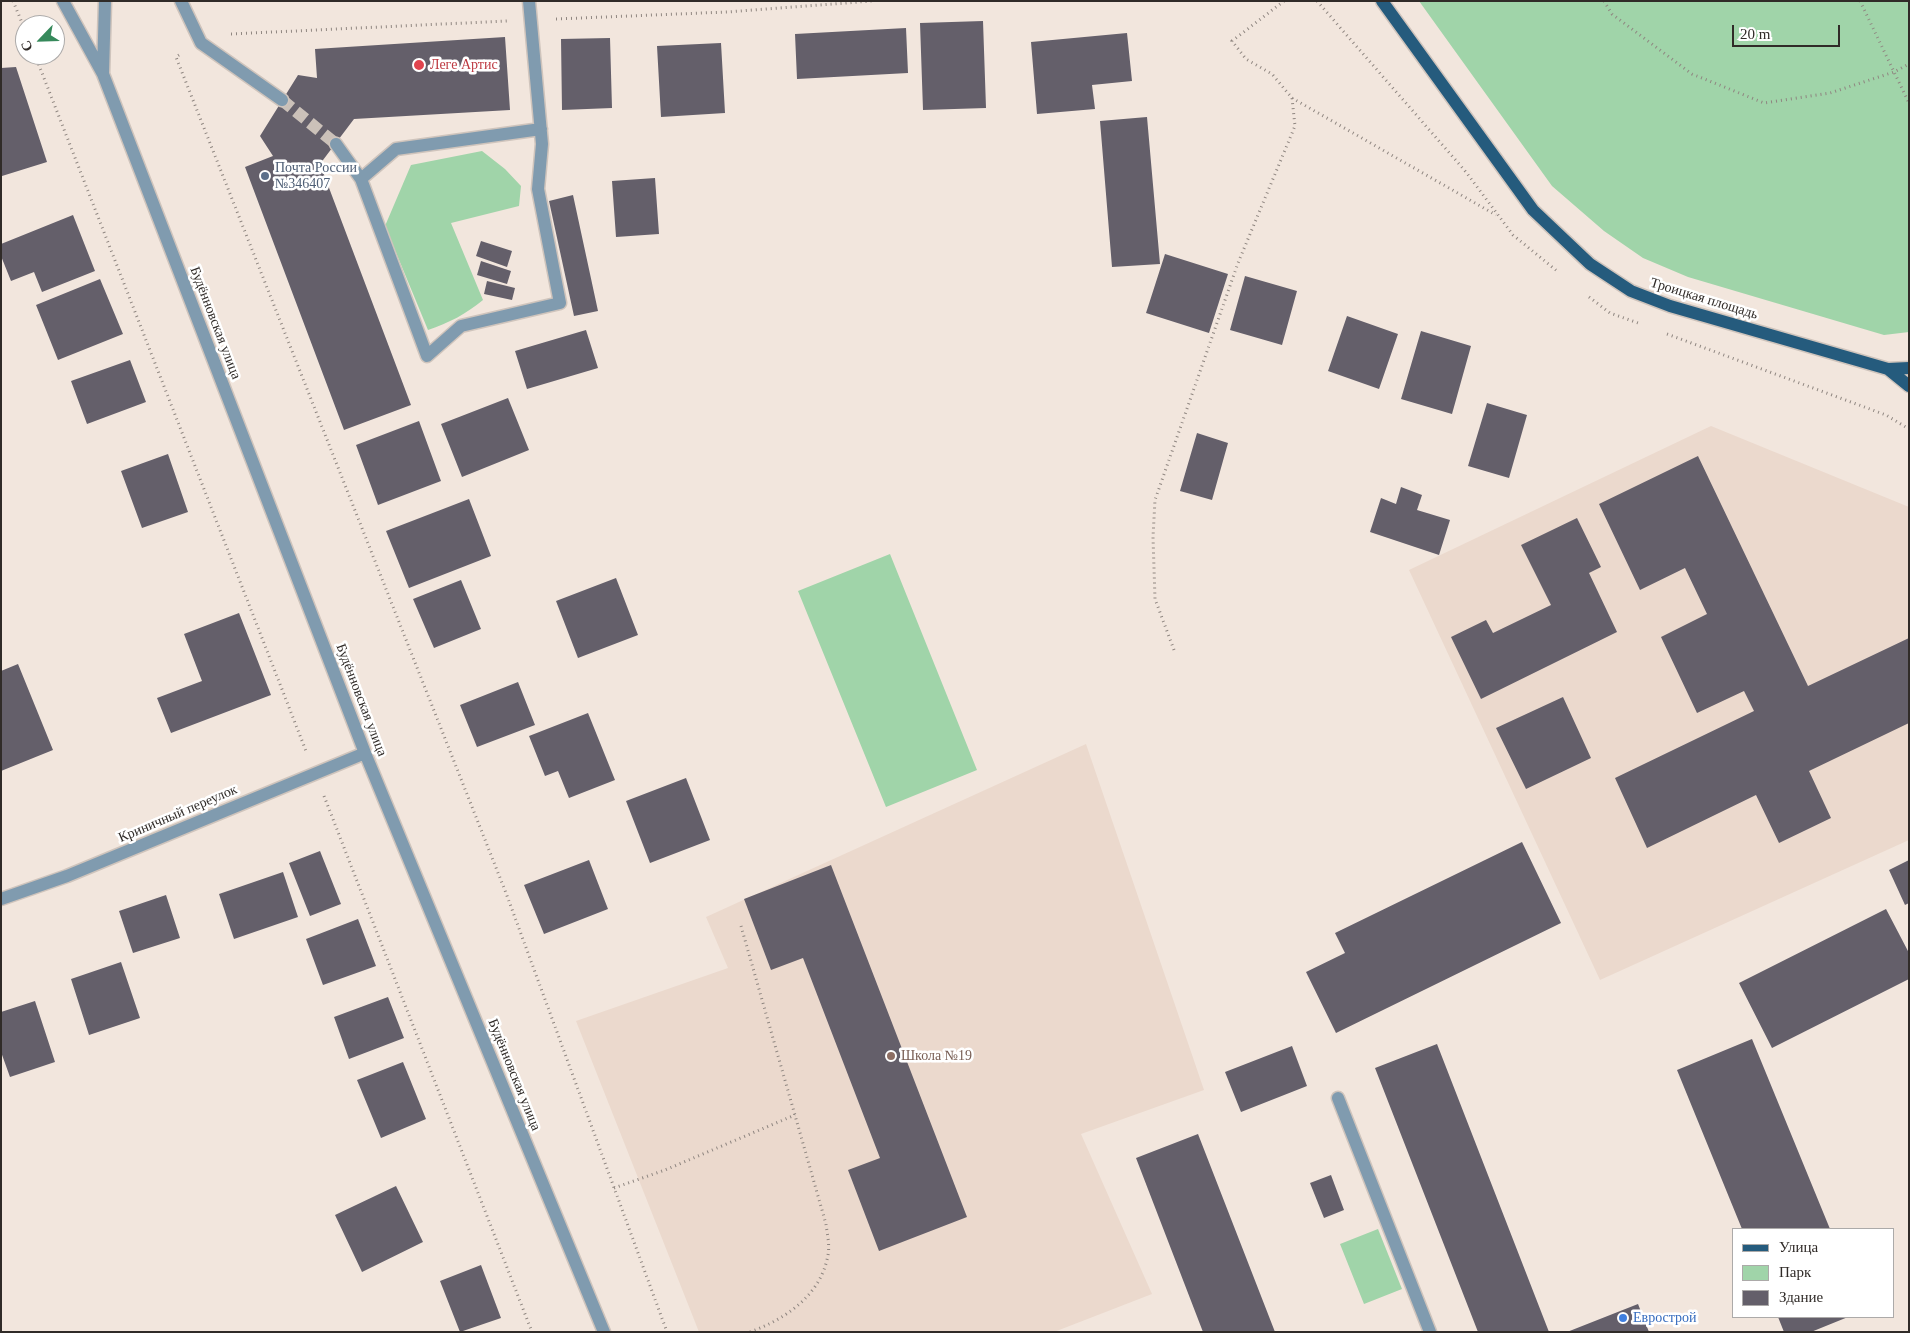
<!DOCTYPE html>
<html>
<head>
<meta charset="utf-8">
<style>
	body { margin:0 }
	#map { position:relative; width:1910px; height:1333px; overflow:hidden; background:#f2e6dd; font-family:"Times New Roman",serif }
	canvas { display:block }
	.frame { position:absolute; inset:0; border:2px solid #302b28; pointer-events:none }
	.legend { position:absolute; left:1732px; top:1228px; width:162px; height:90px; box-sizing:border-box; background:#fff; border:1px solid #acaaa9; margin:0; padding:6px 9px; list-style:none; font-size:15px; color:#302b28 }
	.legend li { display:flex; align-items:center; gap:10px; height:25px }
	.legend b { width:25px; border:1px solid #acaaa9 }
	.north { position:absolute; left:15px; top:15px; width:50px; height:50px; box-sizing:border-box; background:#fff; border:1px solid #acaaa9; border-radius:50%; rotate:246deg; font-size:14px; font-weight:700; line-height:20px; text-align:center; color:#302b28 }
	.north::after { content:''; display:block; margin:auto; width:18px; height:22px; background:#36895b; clip-path:polygon(50% 0,100% 100%,50% 72%,0 100%) }
	.scale { position:absolute; left:1732px; top:25px; width:108px; height:22px; box-sizing:border-box; border:2px solid #302b28; border-top:0; padding-left:6px; font-size:15px; line-height:18px; white-space:nowrap; color:#302b28; -webkit-text-stroke:4px #fff; paint-order:stroke }
</style>
</head>
<body>
<div id="map">
<canvas width="1910" height="1333"></canvas>
<div class="frame"></div>
<ul class="legend">
<li><b style="height:6px;background:#255b7d"></b>Улица</li>
<li><b style="height:14px;background:#a0d4a9"></b>Парк</li>
<li><b style="height:14px;background:#645f6a"></b>Здание</li>
</ul>
<div class="north">С</div>
<div class="scale">20 m</div>
</div>
<script>
const ctx = document.querySelector('canvas').getContext('2d');
ctx.lineJoin = 'round';
function fill(path, color) { ctx.fillStyle = color; ctx.fill(path, 'evenodd'); }
function stroke(path, color, width, dash) { ctx.strokeStyle = color; ctx.lineWidth = width; ctx.lineCap = dash ? 'butt' : 'round'; ctx.setLineDash(dash || []); ctx.stroke(path); }
function label(font, color, halo, rows, align = 'center') {
  ctx.font = font + ' "Times New Roman",serif'; ctx.lineWidth = 5; ctx.setLineDash([]); ctx.textBaseline = 'middle'; ctx.strokeStyle = halo; ctx.fillStyle = color; for (const [text, x, y, turn = 0] of rows) {
    ctx.save(); ctx.translate(x, y); ctx.rotate((+turn || 0) * Math.PI / 180); ctx.textAlign = isNaN(turn) ? turn : align; if (halo) ctx.strokeText(text, 0, 0); ctx.fillText(text, 0, 0); ctx.restore();
  }
}
fill(new Path2D(`
	M 1711,426 L 1909,507 L 1909,840 L 1600,980 L 1409,570 Z
	M 1086,744 L 1204,1090 L 1081,1134 L 1152,1294 L 1054,1332 L 699,1332 L 576,1021 L 728,968 L 706,917 Z`), '#ebd9cd');
fill(new Path2D(`
	M 1419,1 L 1909,1 L 1909,332 L 1884,335 L 1688,277 L 1643,258 L 1604,231 L 1552,186 Z
	M 482,151 L 505,169 L 521,186 L 519,206 L 451,223 L 483,300 C 466,314 449,323 428,330 L 385,226 L 411,165 Z
	M 890,554 L 977,770 L 886,807 L 798,591 Z
	M 1378,1229 L 1402,1289 L 1364,1304 L 1340,1244 Z`), '#a0d4a9');
fill(new Path2D(`
	M 983,21 L 986,108 L 923,110 L 920,23 Z
	M 906,28 L 908,73 L 797,79 L 795,34 Z
	M 1127,33 L 1132,81 L 1092,85 L 1095,109 L 1037,114 L 1031,42 Z
	M 505,37 L 510,110 L 354,119 L 320,164 L 411,405 L 344,430 L 245,167 L 273,156 L 260,136 L 298,75 L 317,78 L 315,49 Z
	M 610,38 L 612,108 L 562,110 L 561,39 Z
	M 721,43 L 725,113 L 661,117 L 657,46 Z
	M 16,67 L 47,162 L 2,176 L 1,68 Z
	M 1147,117 L 1160,264 L 1112,267 L 1100,121 Z
	M 655,178 L 659,234 L 616,237 L 612,181 Z
	M 573,195 L 598,311 L 574,316 L 549,201 Z
	M 73,215 L 95,271 L 42,292 L 34,272 L 11,281 L 1,256 L 1,244 Z
	M 481,241 L 512,251 L 507,267 L 476,256 Z
	M 1165,254 L 1228,274 L 1209,333 L 1146,313 Z
	M 481,261 L 511,271 L 507,284 L 477,275 Z
	M 1245,276 L 1297,291 L 1282,345 L 1230,330 Z
	M 100,279 L 123,334 L 58,360 L 36,305 Z
	M 487,281 L 515,288 L 512,300 L 484,294 Z
	M 1347,316 L 1398,334 L 1379,389 L 1328,371 Z
	M 586,330 L 598,368 L 527,389 L 515,351 Z
	M 1421,331 L 1471,346 L 1452,414 L 1401,399 Z
	M 130,360 L 146,402 L 87,424 L 71,381 Z
	M 508,398 L 529,450 L 462,477 L 441,424 Z
	M 1487,403 L 1527,415 L 1509,478 L 1468,466 Z
	M 419,421 L 441,481 L 378,505 L 356,445 Z
	M 1197,433 L 1228,443 L 1212,500 L 1180,491 Z
	M 168,454 L 188,512 L 142,528 L 121,471 Z
	M 1698,456 L 1808,686 L 1909,638 L 1909,723 L 1809,771 L 1831,818 L 1779,843 L 1756,795 L 1647,848 L 1615,778 L 1754,711 L 1744,691 L 1697,713 L 1661,637 L 1707,614 L 1685,568 L 1640,590 L 1599,504 Z
	M 1401,487 L 1422,495 L 1417,510 L 1450,520 L 1439,555 L 1370,532 L 1381,498 L 1396,504 Z
	M 469,499 L 491,556 L 409,588 L 386,531 Z
	M 1577,518 L 1601,567 L 1589,573 L 1617,632 L 1481,699 L 1451,637 L 1486,620 L 1493,633 L 1551,605 L 1521,545 Z
	M 616,578 L 638,635 L 578,658 L 556,601 Z
	M 461,580 L 481,629 L 434,648 L 413,599 Z
	M 239,613 L 271,695 L 171,733 L 157,698 L 202,681 L 184,634 Z
	M 18,664 L 53,750 L 1,771 L 1,671 Z
	M 518,682 L 535,725 L 477,747 L 460,705 Z
	M 1563,697 L 1591,758 L 1526,789 L 1496,728 Z
	M 588,713 L 615,780 L 569,798 L 558,771 L 545,776 L 529,736 Z
	M 686,778 L 710,840 L 650,863 L 626,801 Z
	M 1522,842 L 1561,923 L 1336,1033 L 1306,972 L 1345,953 L 1335,933 Z
	M 320,851 L 341,904 L 310,916 L 289,863 Z
	M 589,860 L 608,909 L 544,934 L 524,885 Z
	M 1909,860 L 1909,903 L 1905,905 L 1889,870 Z
	M 831,865 L 967,1217 L 879,1251 L 848,1170 L 880,1158 L 803,958 L 771,970 L 744,899 Z
	M 283,872 L 298,917 L 234,939 L 219,894 Z
	M 166,895 L 180,938 L 133,953 L 119,911 Z
	M 1886,909 L 1909,953 L 1909,979 L 1772,1048 L 1739,983 Z
	M 358,919 L 376,966 L 323,985 L 306,939 Z
	M 121,962 L 140,1018 L 89,1035 L 71,979 Z
	M 388,997 L 404,1038 L 349,1059 L 334,1017 Z
	M 35,1001 L 55,1062 L 10,1077 L 1,1052 L 1,1012 Z
	M 1752,1039 L 1830,1229 L 1742,1229 L 1677,1070 Z
	M 1437,1044 L 1549,1332 L 1478,1332 L 1375,1068 Z
	M 1292,1046 L 1307,1086 L 1241,1112 L 1225,1072 Z
	M 403,1062 L 426,1119 L 381,1138 L 357,1080 Z
	M 1198,1134 L 1275,1332 L 1203,1332 L 1136,1158 Z
	M 1331,1175 L 1344,1210 L 1324,1218 L 1310,1183 Z
	M 396,1186 L 423,1242 L 362,1272 L 335,1215 Z
	M 481,1265 L 501,1318 L 460,1332 L 440,1281 Z
	M 1638,1304 L 1649,1332 L 1567,1332 Z
	M 1778,1317 L 1848,1317 L 1811,1332 L 1784,1332 Z`), '#645f6a');
stroke(new Path2D(`
	M 282,100 L 336,144`), '#cbc1b9', 12, [12, 6]);
const minor = new Path2D(`
	M 63,1 L 103,74 L 365,753 L 604,1332
	M 181,1 L 201,43 L 282,100
	M 103,74 L 105,1
	M 336,144 L 361,179 L 427,356 L 461,326 L 560,303 L 538,189 L 542,144 L 529,1
	M 361,179 L 396,149 L 541,129
	M 1,899 L 67,876 L 365,753
	M 1338,1098 L 1430,1332`);
const major = new Path2D(`
	M 1382,1 L 1533,210 L 1590,264 L 1631,291 L 1670,306 L 1888,369 L 1909,368
	M 1888,369 L 1909,386`);
stroke(minor, '#cfc4bc', 15);
stroke(major, '#cfc4bc', 15);
stroke(new Path2D(`
	M 13,1 L 25,30
	M 1317,1 L 1466,172 L 1513,235 L 1557,271
	M 1604,1 L 1612,14 L 1692,74 L 1764,103 L 1830,93 L 1894,72 L 1909,64
	M 1860,1 L 1909,103
	M 556,19 L 727,12 L 872,1
	M 231,34 L 507,21
	M 35,55 L 306,751
	M 179,55 L 176,57 L 506,893 L 667,1332
	M 1292,98 L 1496,215
	M 1589,297 L 1610,313 L 1638,323
	M 1667,334 L 1886,415 L 1909,429
	M 1174,650 L 1155,599 L 1153,537 L 1155,500 L 1238,263 L 1295,126 L 1292,98 L 1272,74 L 1246,59 L 1232,41 L 1284,1
	M 324,796 L 532,1332
	M 741,926 L 826,1224 C 827,1233 830,1245 828,1255 C 821,1295 786,1319 750,1332
	M 614,1188 L 665,1170 L 795,1115`), '#8f8680', 3, [1, 4]);
stroke(minor, '#809baf', 12);
stroke(major, '#255b7d', 12);
for (const [x, y, r, color] of [
	[419,65,6,"#e0444e"],
	[265,176,5,"#5c6f8a"],
	[891,1056,5,"#8d6e63"],
	[1623,1318,5,"#3f7fe0"]
]) { const dot = new Path2D(); dot.arc(x, y, r, 0, 2 * Math.PI); ctx.fillStyle = color; ctx.fill(dot); stroke(dot, '#fff', 2); }
label('14px', '#be3a42', '#fff', [
	["Леге Артис",430,65]
], 'left');
label('14px', '#4e5e75', '#fff', [
	["Почта России",275,168],
	["№346407",275,184]
], 'left');
label('14px', '#302b28', '#fff', [
	["Троицкая площадь",1704,299,17],
	["Будённовская улица",215,323,69],
	["Будённовская улица",361,700,69],
	["Криничный переулок",178,814,-23],
	["Будённовская улица",514,1075,68]
]);
label('14px', '#785e54', '#fff', [
	["Школа №19",901,1056]
], 'left');
label('14px', '#366cbe', '#fff', [
	["Еврострой",1633,1318]
], 'left');
</script>
</body>
</html>
